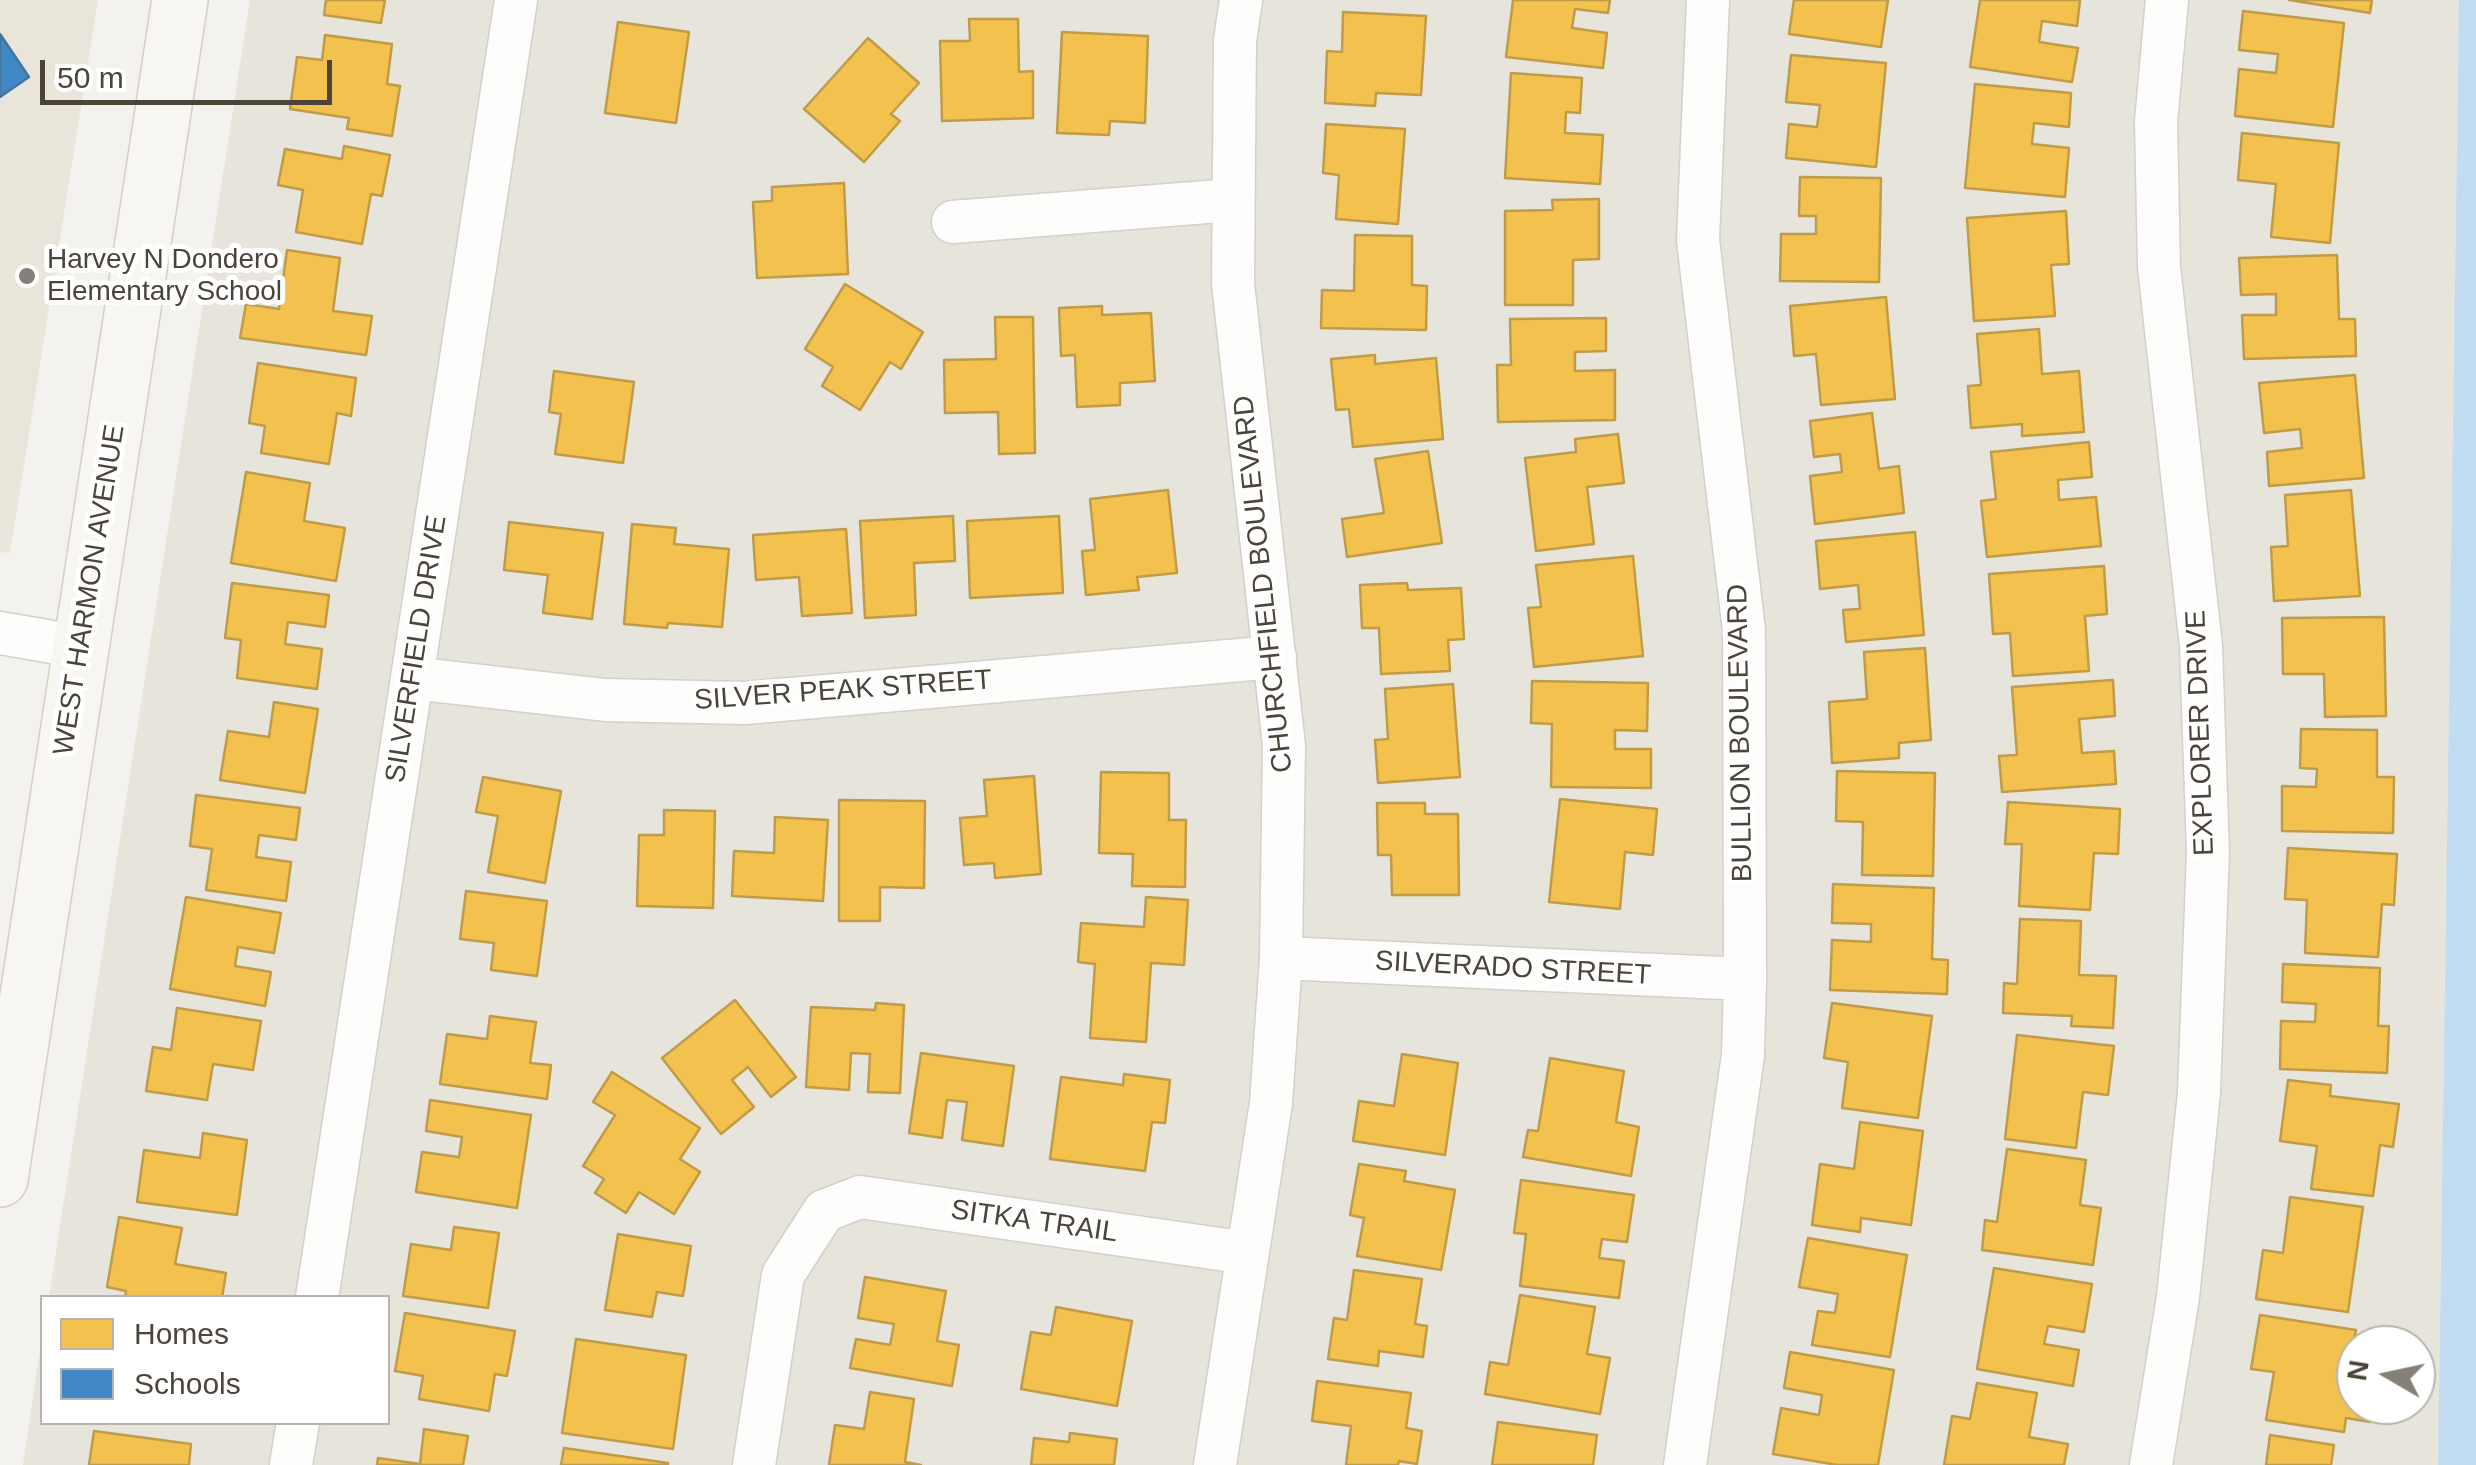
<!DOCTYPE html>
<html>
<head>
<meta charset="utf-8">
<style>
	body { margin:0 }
	#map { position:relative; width:2476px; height:1465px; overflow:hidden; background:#f4f2ee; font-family:Arial,sans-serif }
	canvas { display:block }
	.legend { position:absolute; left:40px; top:1295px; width:350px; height:130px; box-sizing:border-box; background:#fff; border:2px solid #b7b4b0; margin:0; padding:12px 18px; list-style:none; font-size:30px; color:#4b4439 }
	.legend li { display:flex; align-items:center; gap:20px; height:50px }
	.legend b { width:50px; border:2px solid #b7b4b0 }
	.north { position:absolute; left:2336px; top:1325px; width:100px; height:100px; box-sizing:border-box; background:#fff; border:2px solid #b7b4b0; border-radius:50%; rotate:279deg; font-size:28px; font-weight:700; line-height:40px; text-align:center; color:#4b4439 }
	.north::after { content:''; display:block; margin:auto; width:35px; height:45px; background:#868178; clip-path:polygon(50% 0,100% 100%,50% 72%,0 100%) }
	.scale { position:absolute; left:40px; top:60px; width:292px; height:45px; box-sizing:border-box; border:5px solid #4b4439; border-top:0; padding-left:12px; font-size:30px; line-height:35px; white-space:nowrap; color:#4b4439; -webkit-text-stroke:8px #fff; paint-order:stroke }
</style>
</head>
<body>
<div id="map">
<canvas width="2476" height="1465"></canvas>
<ul class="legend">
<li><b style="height:28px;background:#f2c14e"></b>Homes</li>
<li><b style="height:28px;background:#3f88c5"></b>Schools</li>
</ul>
<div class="north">N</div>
<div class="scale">50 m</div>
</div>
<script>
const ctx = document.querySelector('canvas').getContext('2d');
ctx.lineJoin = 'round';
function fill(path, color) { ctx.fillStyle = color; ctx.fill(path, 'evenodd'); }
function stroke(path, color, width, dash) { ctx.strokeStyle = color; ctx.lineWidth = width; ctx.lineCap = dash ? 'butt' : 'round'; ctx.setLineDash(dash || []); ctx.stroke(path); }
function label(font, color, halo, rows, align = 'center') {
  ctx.font = font + ' Arial,sans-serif'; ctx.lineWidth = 10; ctx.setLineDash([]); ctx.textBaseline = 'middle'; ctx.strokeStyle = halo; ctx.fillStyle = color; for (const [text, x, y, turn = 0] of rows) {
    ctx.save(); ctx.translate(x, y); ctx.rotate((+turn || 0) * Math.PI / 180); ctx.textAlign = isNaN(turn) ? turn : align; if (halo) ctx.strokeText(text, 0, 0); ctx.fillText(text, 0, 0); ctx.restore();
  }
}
fill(new Path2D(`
	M 250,0 L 2459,0 L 2438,1465 L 23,1465 L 42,1337 L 42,1422 L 388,1422 L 388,1298 L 49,1297 ZM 2356,1345 L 2416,1345 L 2416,1405 L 2356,1405 Z`), '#e7e4dc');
fill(new Path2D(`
	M 0,0 L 98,0 L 10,553 L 0,552 Z`), '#eae5da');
fill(new Path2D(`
	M 2459,0 L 2476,0 L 2476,1465 L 2438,1465 Z`), '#c0ddf1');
const homes = new Path2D(`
	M 326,0 L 385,0 L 381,23 L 324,15 Z
	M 1513,0 L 1610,0 L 1608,13 L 1575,9 L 1572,28 L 1607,33 L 1603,68 L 1506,57 Z
	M 1794,0 L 1888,0 L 1881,47 L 1789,34 Z
	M 1980,0 L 2080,0 L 2077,26 L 2042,21 L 2039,42 L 2078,48 L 2072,82 L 1970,67 Z
	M 2289,0 L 2372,0 L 2370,13 Z
	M 2243,11 L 2344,23 L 2333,127 L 2235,116 L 2239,69 L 2276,73 L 2278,54 L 2239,50 Z
	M 1343,12 L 1426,16 L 1421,95 L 1376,93 L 1375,106 L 1325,103 L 1327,51 L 1342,52 Z
	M 969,19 L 1018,19 L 1019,72 L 1033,71 L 1033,118 L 942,121 L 940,41 L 970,41 Z
	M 618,22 L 689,32 L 676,123 L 605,113 Z
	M 1062,32 L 1148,36 L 1145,123 L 1110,121 L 1109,135 L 1057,133 Z
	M 325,35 L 392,44 L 387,84 L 400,86 L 392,136 L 347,129 L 349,118 L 290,109 L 297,57 L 322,60 Z
	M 868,38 L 919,83 L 891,114 L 900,121 L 864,162 L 804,109 Z
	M 1791,55 L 1886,63 L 1876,167 L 1786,158 L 1789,124 L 1817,127 L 1820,105 L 1786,102 Z
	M 1511,73 L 1582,78 L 1580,113 L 1566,112 L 1565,133 L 1603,135 L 1600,184 L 1505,178 Z
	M 1975,84 L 2071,93 L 2069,127 L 2034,123 L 2032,144 L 2069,148 L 2065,197 L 1965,188 Z
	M 1326,124 L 1405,129 L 1398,224 L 1336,219 L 1339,175 L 1323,173 Z
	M 2242,133 L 2339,143 L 2330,243 L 2271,237 L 2276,184 L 2238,180 Z
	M 344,146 L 390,155 L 382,196 L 371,194 L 362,244 L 296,232 L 303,190 L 278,185 L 285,149 L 342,159 Z
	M 1800,177 L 1881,178 L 1879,282 L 1780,281 L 1781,234 L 1816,234 L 1816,216 L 1799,216 Z
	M 844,183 L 848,274 L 757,278 L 753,202 L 772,201 L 772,187 Z
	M 1599,199 L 1599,259 L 1573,260 L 1573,305 L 1505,305 L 1505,211 L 1553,210 L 1552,200 Z
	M 2066,211 L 2069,264 L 2051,265 L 2055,316 L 1974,321 L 1967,218 Z
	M 1355,235 L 1412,236 L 1412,285 L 1427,286 L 1426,330 L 1321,328 L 1322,290 L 1354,291 Z
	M 287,250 L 340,258 L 333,311 L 372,316 L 366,355 L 240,338 L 246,304 L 279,309 Z
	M 2337,255 L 2339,319 L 2355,319 L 2356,356 L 2244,359 L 2242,315 L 2276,315 L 2276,294 L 2241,295 L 2239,258 Z
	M 845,284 L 923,332 L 901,369 L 890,362 L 860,410 L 822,386 L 833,367 L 805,349 Z
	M 1886,297 L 1895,399 L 1821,405 L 1816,354 L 1794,356 L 1790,306 Z
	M 1102,306 L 1102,315 L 1151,313 L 1155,381 L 1120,383 L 1120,405 L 1077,407 L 1075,355 L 1061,356 L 1059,308 Z
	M 995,317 L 1033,317 L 1035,453 L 999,454 L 998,412 L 945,413 L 944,360 L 996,359 Z
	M 1606,318 L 1606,351 L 1575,352 L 1575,371 L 1615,370 L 1615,420 L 1498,422 L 1497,365 L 1511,365 L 1510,319 Z
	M 2039,329 L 2042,374 L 2079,371 L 2084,432 L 2022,436 L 2022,424 L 1971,428 L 1968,386 L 1981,385 L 1977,334 Z
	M 1375,355 L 1375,364 L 1436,358 L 1443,439 L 1353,447 L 1349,409 L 1336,410 L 1331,359 Z
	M 258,363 L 356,378 L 351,416 L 337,413 L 329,464 L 261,453 L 265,426 L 249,423 Z
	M 554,371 L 634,382 L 623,463 L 555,454 L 561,414 L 549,412 Z
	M 2355,375 L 2364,478 L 2269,486 L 2267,452 L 2302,448 L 2300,429 L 2264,433 L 2259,383 Z
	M 1872,413 L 1879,469 L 1899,466 L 1904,513 L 1815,524 L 1810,476 L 1842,472 L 1840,454 L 1814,457 L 1810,421 Z
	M 1618,434 L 1624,483 L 1587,487 L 1594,544 L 1536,551 L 1525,458 L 1576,452 L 1575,439 Z
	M 2089,442 L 2092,477 L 2058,480 L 2059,500 L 2096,497 L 2101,546 L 1987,557 L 1981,501 L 1996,499 L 1991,452 Z
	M 1428,451 L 1442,543 L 1347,557 L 1342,519 L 1384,513 L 1375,459 Z
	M 246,472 L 310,483 L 304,521 L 345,528 L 336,581 L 231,563 Z
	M 1168,490 L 1177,573 L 1137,577 L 1139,590 L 1086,595 L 1082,551 L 1095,550 L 1090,499 Z
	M 2351,490 L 2360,596 L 2274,601 L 2271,547 L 2288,546 L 2285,495 Z
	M 953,516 L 955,561 L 914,563 L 916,615 L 865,618 L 860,521 Z
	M 1059,516 L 1063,593 L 970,598 L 967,521 Z
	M 509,522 L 603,533 L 592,619 L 543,613 L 548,575 L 504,570 Z
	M 632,524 L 676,528 L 674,544 L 729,549 L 722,627 L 668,623 L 667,628 L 624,624 Z
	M 846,529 L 852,613 L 802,616 L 799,577 L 756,580 L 753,535 Z
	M 1915,532 L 1924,635 L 1846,642 L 1843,610 L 1860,609 L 1858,585 L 1820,589 L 1816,541 Z
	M 1633,556 L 1643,656 L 1534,667 L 1528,608 L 1541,607 L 1536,565 Z
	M 2104,566 L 2107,614 L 2085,616 L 2089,671 L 2013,676 L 2010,633 L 1993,634 L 1989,574 Z
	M 232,583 L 329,595 L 325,627 L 288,622 L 285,644 L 322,649 L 317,689 L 237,678 L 241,640 L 225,638 Z
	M 1407,583 L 1408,590 L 1461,588 L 1464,639 L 1448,640 L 1450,671 L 1381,674 L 1379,628 L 1362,628 L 1360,585 Z
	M 2384,617 L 2386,716 L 2325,717 L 2324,674 L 2283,674 L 2282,618 Z
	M 1925,648 L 1931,740 L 1899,743 L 1899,758 L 1832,763 L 1829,702 L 1867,699 L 1864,652 Z
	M 2113,680 L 2115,716 L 2079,719 L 2082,753 L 2114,751 L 2116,784 L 2002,792 L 1999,756 L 2017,755 L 2012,687 Z
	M 1532,681 L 1648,683 L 1647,731 L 1615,730 L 1615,749 L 1651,749 L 1651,788 L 1551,787 L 1552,724 L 1531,723 Z
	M 1453,684 L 1460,777 L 1378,783 L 1375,740 L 1388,739 L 1385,689 Z
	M 274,702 L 318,709 L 305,793 L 220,780 L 228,731 L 269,737 Z
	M 2301,729 L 2377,730 L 2377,777 L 2394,777 L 2393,833 L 2282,831 L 2282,786 L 2316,787 L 2317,769 L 2300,768 Z
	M 1837,771 L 1935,773 L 1933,876 L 1862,875 L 1863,822 L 1836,821 Z
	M 1101,772 L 1169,773 L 1169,820 L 1186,820 L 1185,887 L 1132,886 L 1133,854 L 1099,853 Z
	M 1034,776 L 1041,874 L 995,878 L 994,863 L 964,865 L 960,818 L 987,816 L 984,780 Z
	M 483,777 L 561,791 L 545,883 L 488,872 L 498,816 L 476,812 Z
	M 196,795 L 300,808 L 296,840 L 259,835 L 256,857 L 291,862 L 286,901 L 206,890 L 212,849 L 190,846 Z
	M 1560,799 L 1657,809 L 1653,855 L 1625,852 L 1620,909 L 1549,902 Z
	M 839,800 L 925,801 L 924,888 L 880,887 L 880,921 L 839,921 Z
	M 2008,802 L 2120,809 L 2118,854 L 2094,853 L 2090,910 L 2019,906 L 2022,844 L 2005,844 Z
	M 1377,803 L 1425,803 L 1425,814 L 1458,814 L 1459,895 L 1392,895 L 1391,855 L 1378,855 Z
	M 664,810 L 715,811 L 713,908 L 637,906 L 639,835 L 664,835 Z
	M 775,817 L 828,820 L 823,901 L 732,896 L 734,851 L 774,853 Z
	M 2288,848 L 2397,854 L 2394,905 L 2382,904 L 2378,957 L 2305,953 L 2307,900 L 2285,899 Z
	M 1833,884 L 1934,888 L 1932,959 L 1948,960 L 1947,994 L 1830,990 L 1832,940 L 1871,942 L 1871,924 L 1832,923 Z
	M 466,891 L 547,901 L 537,976 L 491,970 L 494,943 L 460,939 Z
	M 186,897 L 281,913 L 274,953 L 238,947 L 235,966 L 271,972 L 265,1006 L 170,989 Z
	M 1146,897 L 1188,900 L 1184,965 L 1151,963 L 1146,1042 L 1090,1038 L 1095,964 L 1078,962 L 1081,923 L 1144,927 Z
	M 2020,919 L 2081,921 L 2079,975 L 2116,976 L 2113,1028 L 2071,1026 L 2072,1016 L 2003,1013 L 2004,983 L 2017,984 Z
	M 2283,964 L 2380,968 L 2378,1026 L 2389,1026 L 2387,1073 L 2280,1069 L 2281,1021 L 2315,1022 L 2316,1004 L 2282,1002 Z
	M 735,1000 L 796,1077 L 771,1097 L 748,1067 L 732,1080 L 754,1107 L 721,1134 L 662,1058 Z
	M 876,1003 L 904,1005 L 900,1093 L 868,1092 L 870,1054 L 851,1053 L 849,1090 L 806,1087 L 811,1007 L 875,1010 Z
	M 1832,1003 L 1932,1016 L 1918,1118 L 1842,1108 L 1848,1062 L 1824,1058 Z
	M 177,1008 L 261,1021 L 253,1070 L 213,1064 L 207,1100 L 146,1091 L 153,1047 L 171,1050 Z
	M 490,1016 L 536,1022 L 530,1063 L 551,1065 L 547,1099 L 440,1084 L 447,1034 L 487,1039 Z
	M 2017,1035 L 2114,1046 L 2108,1095 L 2083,1092 L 2076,1148 L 2005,1139 Z
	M 921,1053 L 1014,1066 L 1003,1146 L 962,1140 L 967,1102 L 947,1100 L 942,1138 L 909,1133 Z
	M 1402,1054 L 1458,1063 L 1445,1155 L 1353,1141 L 1359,1101 L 1394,1106 Z
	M 1550,1058 L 1624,1071 L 1616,1122 L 1639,1127 L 1631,1176 L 1523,1157 L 1528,1130 L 1538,1131 Z
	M 612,1072 L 700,1128 L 680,1159 L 700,1172 L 674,1214 L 639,1192 L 626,1213 L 595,1193 L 604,1179 L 583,1166 L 615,1115 L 593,1102 Z
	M 1124,1074 L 1170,1080 L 1165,1123 L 1152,1122 L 1145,1171 L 1050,1159 L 1061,1077 L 1123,1085 Z
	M 2288,1080 L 2331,1085 L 2330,1096 L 2399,1104 L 2393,1147 L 2380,1145 L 2373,1196 L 2311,1189 L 2317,1146 L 2280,1141 Z
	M 430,1100 L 531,1115 L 517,1208 L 416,1192 L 422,1152 L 459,1157 L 462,1137 L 426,1131 Z
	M 1860,1122 L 1923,1131 L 1911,1225 L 1861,1218 L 1860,1232 L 1812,1225 L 1820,1164 L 1854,1169 Z
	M 203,1133 L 247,1140 L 237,1215 L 137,1202 L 144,1150 L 200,1158 Z
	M 2007,1149 L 2086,1160 L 2080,1205 L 2101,1208 L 2093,1265 L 1982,1250 L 1985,1220 L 1997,1222 Z
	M 1359,1164 L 1406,1171 L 1404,1181 L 1455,1190 L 1441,1270 L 1357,1256 L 1364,1218 L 1350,1215 Z
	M 1521,1180 L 1634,1195 L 1627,1242 L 1602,1239 L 1599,1258 L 1624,1261 L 1619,1298 L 1520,1286 L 1526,1234 L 1514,1233 Z
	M 2290,1197 L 2363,1207 L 2348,1312 L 2256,1299 L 2263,1250 L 2283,1253 Z
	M 119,1217 L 182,1228 L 175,1264 L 226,1273 L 222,1298 L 125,1298 L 126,1291 L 107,1287 Z
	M 454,1227 L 499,1233 L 488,1308 L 403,1296 L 411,1244 L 451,1250 Z
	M 618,1234 L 691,1246 L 683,1296 L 657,1292 L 652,1317 L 605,1310 Z
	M 1808,1238 L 1907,1255 L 1890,1357 L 1812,1345 L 1818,1311 L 1835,1313 L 1838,1294 L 1799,1287 Z
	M 1994,1268 L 2092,1284 L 2084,1332 L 2048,1326 L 2044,1344 L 2079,1350 L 2073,1386 L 1977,1369 Z
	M 1354,1270 L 1422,1279 L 1415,1324 L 1427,1326 L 1423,1357 L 1379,1351 L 1378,1366 L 1328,1359 L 1334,1318 L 1347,1320 Z
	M 865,1277 L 946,1291 L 937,1341 L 959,1345 L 952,1386 L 850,1368 L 856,1339 L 890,1345 L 894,1324 L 858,1318 Z
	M 1520,1295 L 1595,1307 L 1587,1354 L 1610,1358 L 1600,1414 L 1485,1394 L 1490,1362 L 1508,1365 Z
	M 1056,1307 L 1132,1321 L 1117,1406 L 1021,1389 L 1031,1332 L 1051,1335 Z
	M 405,1313 L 515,1331 L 507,1376 L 495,1374 L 489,1411 L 419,1399 L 423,1376 L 395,1371 Z
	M 2260,1315 L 2356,1330 L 2350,1363 L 2356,1364 L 2356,1405 L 2373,1405 L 2370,1422 L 2346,1418 L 2344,1432 L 2266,1420 L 2274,1372 L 2251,1369 Z
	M 576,1339 L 686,1355 L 673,1449 L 562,1433 Z
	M 1790,1352 L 1894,1370 L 1878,1465 L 1837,1465 L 1773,1454 L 1781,1408 L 1819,1415 L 1822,1395 L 1784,1388 Z
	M 1317,1381 L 1411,1393 L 1406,1428 L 1422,1431 L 1417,1464 L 1399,1461 L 1398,1465 L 1346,1465 L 1351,1426 L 1312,1421 Z
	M 1977,1383 L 2037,1393 L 2029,1437 L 2068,1444 L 2064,1465 L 1944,1465 L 1952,1416 L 1970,1419 Z
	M 870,1392 L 914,1399 L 905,1462 L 921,1465 L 829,1465 L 835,1425 L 864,1429 Z
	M 1498,1422 L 1597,1435 L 1593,1465 L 1492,1465 Z
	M 424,1429 L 468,1436 L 463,1465 L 377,1465 L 378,1458 L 420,1464 Z
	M 94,1431 L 191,1444 L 189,1465 L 89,1465 Z
	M 1070,1433 L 1117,1439 L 1114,1465 L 1031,1465 L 1034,1438 L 1069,1442 Z
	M 2270,1435 L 2334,1445 L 2331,1465 L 2266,1465 Z
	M 564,1448 L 668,1463 L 668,1465 L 561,1465 Z`);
fill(homes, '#f2c14e');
stroke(homes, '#c09c48', 2.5);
const schools = new Path2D(`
	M 0,34 L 29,77 L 0,97 Z`);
fill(schools, '#3f88c5');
stroke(schools, '#43749b', 2.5);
const minor = new Path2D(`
	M 953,222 L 1232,200
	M 0,633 L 81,647
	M 412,678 L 605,700 L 745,703 L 1275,657
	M 1281,958 L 1745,979
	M 317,1298 L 516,0
	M 291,1465 L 298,1422
	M 754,1465 L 783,1275 L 824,1211 L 860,1197 L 1247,1253
	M 1215,1465 L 1271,1103 L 1281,958 L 1284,746 L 1233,283 L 1235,41 L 1241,0
	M 1685,1465 L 1743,1055 L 1745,979 L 1744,631 L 1698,240 L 1708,0
	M 2151,1465 L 2178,1297 L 2199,1093 L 2208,852 L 2201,646 L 2159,267 L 2156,122 L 2167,0`);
const secondary = new Path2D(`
	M 0,1179 L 180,0`);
stroke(minor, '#d2d0cb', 45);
stroke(secondary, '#d3cfc5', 58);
stroke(minor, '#fdfdfc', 42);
stroke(secondary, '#f7f6f1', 55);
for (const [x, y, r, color] of [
	[27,276,10,"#868178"]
]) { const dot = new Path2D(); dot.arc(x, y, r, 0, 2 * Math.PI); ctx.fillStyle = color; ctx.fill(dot); stroke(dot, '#fff', 4); }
label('28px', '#4b4439', '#fff', [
	["Harvey N Dondero",47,260],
	["Elementary School",47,292]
], 'left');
label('28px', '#4b4439', '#fff', [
	["CHURCHFIELD BOULEVARD",1264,584,-96],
	["WEST HARMON AVENUE",90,590,-81],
	["SILVERFIELD DRIVE",417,649,-81],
	["SILVER PEAK STREET",843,691,-4],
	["BULLION BOULEVARD",1741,733,-91],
	["EXPLORER DRIVE",2201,733,-92],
	["SILVERADO STREET",1513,969,3],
	["SITKA TRAIL",1034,1222,8]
]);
</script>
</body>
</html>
